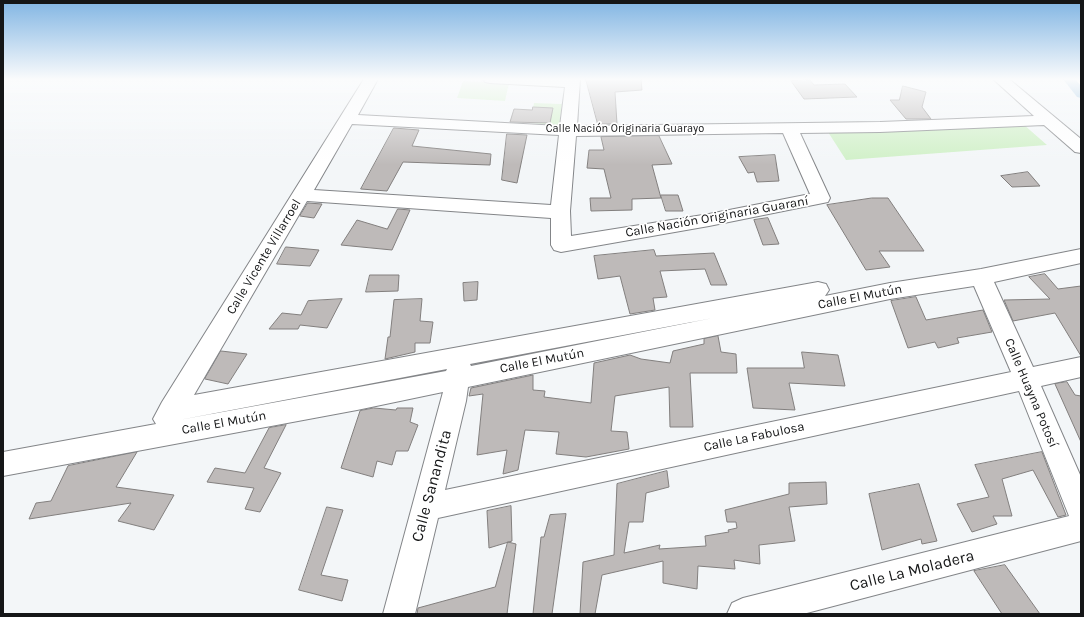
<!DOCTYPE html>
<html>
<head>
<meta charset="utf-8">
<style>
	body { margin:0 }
	#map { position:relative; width:1084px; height:617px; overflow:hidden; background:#f3f6f8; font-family:Karla,sans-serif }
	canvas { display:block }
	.frame { position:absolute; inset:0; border:4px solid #151617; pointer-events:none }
</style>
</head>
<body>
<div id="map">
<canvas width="1084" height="617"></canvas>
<div class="frame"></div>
</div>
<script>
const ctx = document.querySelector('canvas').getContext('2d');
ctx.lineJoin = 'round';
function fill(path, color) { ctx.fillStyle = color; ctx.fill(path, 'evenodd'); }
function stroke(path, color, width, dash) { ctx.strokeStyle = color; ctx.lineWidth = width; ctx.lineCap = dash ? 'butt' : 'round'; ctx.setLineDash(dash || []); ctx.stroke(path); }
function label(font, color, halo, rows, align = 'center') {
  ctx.font = font + ' Karla,sans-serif'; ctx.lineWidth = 3.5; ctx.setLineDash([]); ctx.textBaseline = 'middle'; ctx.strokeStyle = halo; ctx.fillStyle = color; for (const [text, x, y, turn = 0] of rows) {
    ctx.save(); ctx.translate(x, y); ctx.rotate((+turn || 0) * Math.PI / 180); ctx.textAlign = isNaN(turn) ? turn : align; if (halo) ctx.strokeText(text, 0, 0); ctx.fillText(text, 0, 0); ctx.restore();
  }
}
fill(new Path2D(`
	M 463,81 L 509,83 L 505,101 L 457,98 Z
	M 534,103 L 562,104 L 559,125 L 530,123 Z
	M 1023,124 L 1047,145 L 846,160 L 828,132 Z`), '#cff0c6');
fill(new Path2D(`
	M 1063,79 L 1075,79 L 1081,86 L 1081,98 L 1077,97 Z`), '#86b6db');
const building = new Path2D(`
	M 586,79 L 641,79 L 642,90 L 615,92 L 617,124 L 598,124 Z
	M 810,80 L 814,85 L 845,84 L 857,97 L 804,99 L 791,81 Z
	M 903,86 L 926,92 L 922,107 L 931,119 L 906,119 L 890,100 L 899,100 Z
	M 533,107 L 553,108 L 550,123 L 510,122 L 514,109 L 532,110 Z
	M 394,128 L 419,130 L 412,146 L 491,154 L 490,165 L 403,162 L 387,191 L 361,189 Z
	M 507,134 L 527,135 L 517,183 L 502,180 Z
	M 659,136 L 672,164 L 652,165 L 661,198 L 632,199 L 632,210 L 591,211 L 590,198 L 611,198 L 604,169 L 587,168 L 589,150 L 604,150 L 601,137 Z
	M 775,155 L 779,181 L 757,182 L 754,172 L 748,173 L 739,157 Z
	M 1028,172 L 1040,186 L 1012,187 L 1001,176 Z
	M 661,195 L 678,195 L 683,211 L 666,211 Z
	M 872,198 L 888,198 L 924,251 L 879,251 L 890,267 L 866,270 L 827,205 Z
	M 308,203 L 322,204 L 314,218 L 300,216 Z
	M 398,209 L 410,210 L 392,250 L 341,245 L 357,220 L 387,229 Z
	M 768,218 L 779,244 L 763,245 L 754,220 Z
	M 286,247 L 319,250 L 310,266 L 277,264 Z
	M 654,250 L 656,256 L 714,253 L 727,285 L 711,285 L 705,269 L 660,271 L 667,297 L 653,298 L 655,310 L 630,314 L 620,276 L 598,279 L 594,256 Z
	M 1045,274 L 1058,289 L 1081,286 L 1081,356 L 1055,313 L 1013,321 L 1004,300 L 1050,299 L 1029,277 Z
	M 370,275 L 399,275 L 398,291 L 366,292 Z
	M 478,282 L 477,300 L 464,301 L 463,283 Z
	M 916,297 L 926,320 L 983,310 L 992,332 L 957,338 L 959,343 L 938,348 L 935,342 L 908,348 L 891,301 Z
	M 342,299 L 327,328 L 300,325 L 298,329 L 269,329 L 282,313 L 301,315 L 308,301 Z
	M 422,299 L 420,321 L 433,322 L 430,343 L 415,343 L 415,352 L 385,359 L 388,337 L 390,337 L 394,300 Z
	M 718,336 L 721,352 L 736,354 L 737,373 L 690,373 L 693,427 L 670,427 L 669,387 L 615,396 L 611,431 L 627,432 L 629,449 L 586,457 L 556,454 L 559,432 L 525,430 L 518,470 L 503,474 L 507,450 L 477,455 L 483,394 L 469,396 L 471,388 L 533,375 L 533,390 L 545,391 L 544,397 L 591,403 L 594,363 L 630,355 L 641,359 L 670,363 L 673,351 L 704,344 L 704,339 Z
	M 221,351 L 247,354 L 228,384 L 205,379 Z
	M 802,352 L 838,355 L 845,386 L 789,383 L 795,410 L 753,408 L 747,368 L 804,368 Z
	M 1067,382 L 1075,395 L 1081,396 L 1081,442 L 1055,384 Z
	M 374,408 L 396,410 L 397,408 L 413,408 L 410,422 L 418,425 L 408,451 L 396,451 L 392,465 L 377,461 L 373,477 L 341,468 L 360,411 Z
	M 286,425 L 264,468 L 281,473 L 260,512 L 245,509 L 254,488 L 207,482 L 215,468 L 245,473 L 269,428 Z
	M 137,452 L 116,487 L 174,495 L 154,530 L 118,521 L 131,503 L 29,519 L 36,503 L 51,501 L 68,466 Z
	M 1042,452 L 1066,515 L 1058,517 L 1033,470 L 1002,479 L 1012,516 L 993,516 L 997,524 L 972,532 L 957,504 L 989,497 L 975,465 Z
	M 667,471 L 669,487 L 646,493 L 643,522 L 629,522 L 624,553 L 660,545 L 659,549 L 706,546 L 705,536 L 729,532 L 728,530 L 737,528 L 736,522 L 727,522 L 725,510 L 789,494 L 789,483 L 826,482 L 827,504 L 789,507 L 795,541 L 759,545 L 760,564 L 734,560 L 735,569 L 698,566 L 697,589 L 663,583 L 663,561 L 602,575 L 595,614 L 580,614 L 583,562 L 614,555 L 617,484 Z
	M 919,484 L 937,541 L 922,544 L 921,539 L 882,550 L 869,494 Z
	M 511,506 L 512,541 L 489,548 L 487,511 Z
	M 327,507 L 343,510 L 321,575 L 348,580 L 342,601 L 299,590 Z
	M 566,514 L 552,614 L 533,614 L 541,537 L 544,537 L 550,515 Z
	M 508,542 L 516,544 L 507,614 L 417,614 L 418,608 L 495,587 Z
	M 1005,565 L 1040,614 L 1002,614 L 974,571 Z`);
fill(building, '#bebab9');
stroke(building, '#827f7e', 1);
const minor = new Path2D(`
	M 364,79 L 378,79 L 358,115 L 560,126 L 565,87 L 490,83 L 485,82 L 483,79 L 580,79 L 577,126 L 880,122 L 1034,116 L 993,79 L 1009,79 L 1081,139 L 1081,153 L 1075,152 L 1044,125 L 880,132 L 800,133 L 830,198 L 828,202 L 709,226 L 561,252 L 554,250 L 551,245 L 551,218 L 307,201 L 194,395 L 818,282 L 826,284 L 829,290 L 825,296 L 890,283 L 981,269 L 1081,249 L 1081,263 L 994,282 L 1033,367 L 1081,357 L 1081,377 L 1041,386 L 1081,477 L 1081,541 L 803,614 L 727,614 L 732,603 L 743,598 L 1069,516 L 1019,391 L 438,518 L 415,614 L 383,614 L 443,392 L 357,410 L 3,476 L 3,452 L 156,424 L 153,419 L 162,402 ZM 352,124 L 559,135 L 551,205 L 314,190 ZM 783,133 L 810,194 L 709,214 L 571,236 L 570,211 L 576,136 ZM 974,286 L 1011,372 L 445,490 L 466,401 L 468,387 L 890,299 ZM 713,318 L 471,366 L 470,364 ZM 447,369 L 446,371 L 179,420 Z`);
stroke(minor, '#838588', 2);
fill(minor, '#fff');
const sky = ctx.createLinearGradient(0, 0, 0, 165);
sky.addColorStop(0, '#81b5e3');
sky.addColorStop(0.48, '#fafbfc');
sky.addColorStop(1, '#fafbfc00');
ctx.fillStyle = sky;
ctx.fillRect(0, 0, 1084, 165);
label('11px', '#151617', '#fff', [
	["Calle Nación Originaria Guarayo",625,129]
]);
label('13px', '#151617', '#fff', [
	["Calle Nación Originaria Guaraní",717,217,-10],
	["Calle Vicente Villarroel",264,257,-59],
	["Calle El Mutún",860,297,-11],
	["Calle El Mutún",542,361,-11],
	["Calle Huayna Potosí",1031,393,67],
	["Calle El Mutún",224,423,-10],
	["Calle La Fabulosa",754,437,-12]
]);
label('16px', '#151617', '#fff', [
	["Calle Sanandita",432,486,-75],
	["Calle La Moladera",912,571,-14]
]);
</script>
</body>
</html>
